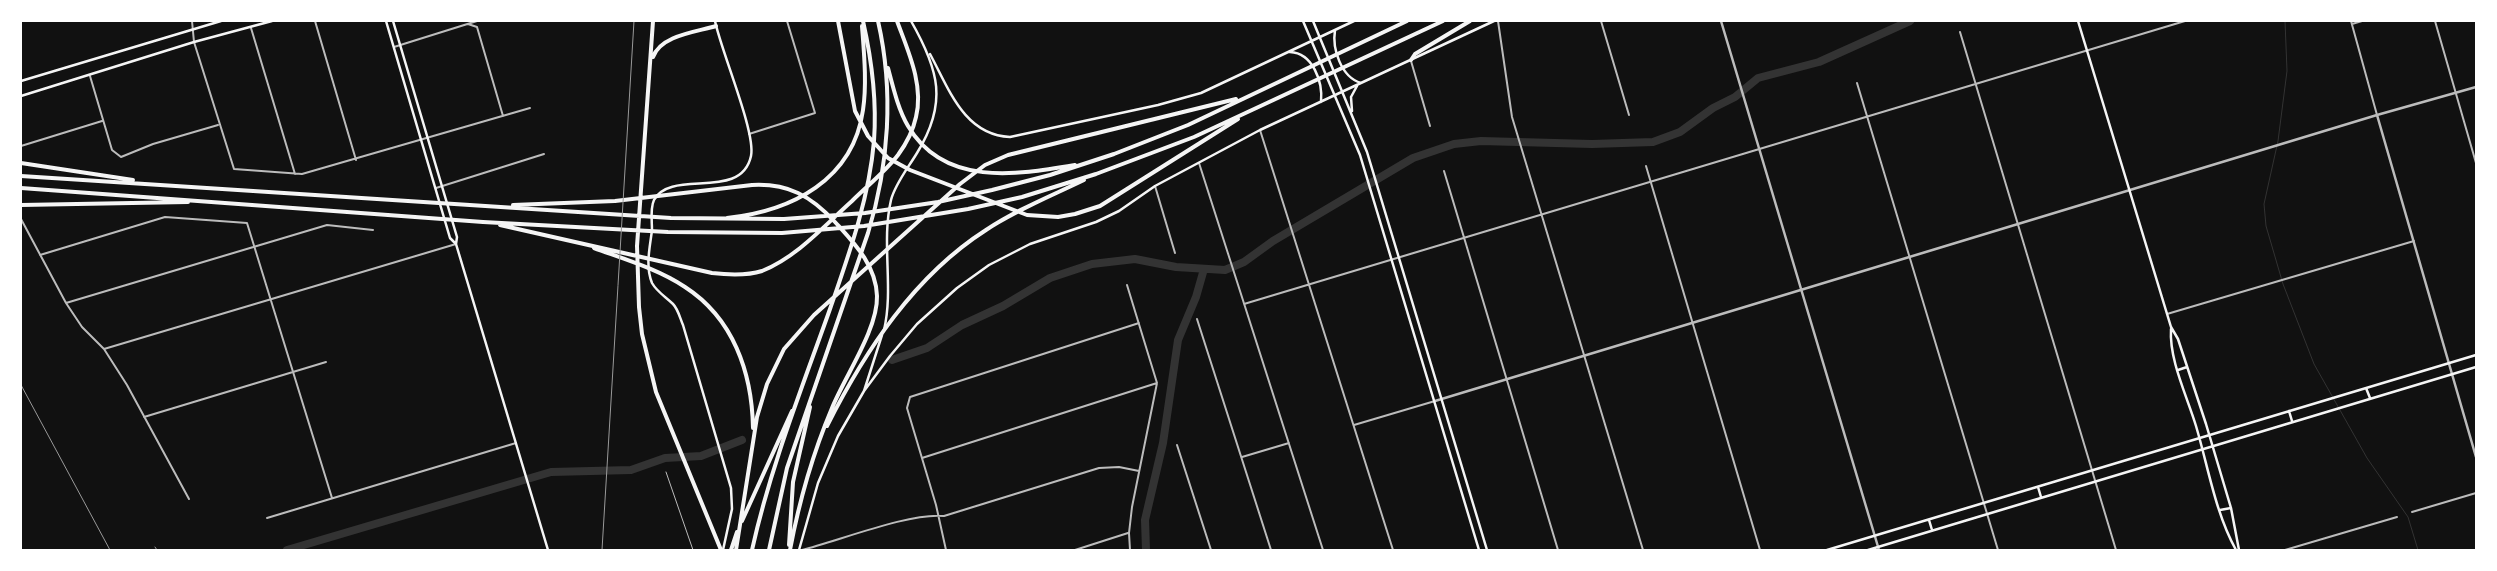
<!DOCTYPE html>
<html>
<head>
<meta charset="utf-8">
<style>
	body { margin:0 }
	#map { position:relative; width:2497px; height:571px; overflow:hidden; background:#111; font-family:"Sofia Sans Condensed",sans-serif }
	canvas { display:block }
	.frame { position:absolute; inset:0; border:22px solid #fff; pointer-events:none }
</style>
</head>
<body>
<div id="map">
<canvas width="2497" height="571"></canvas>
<div class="frame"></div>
</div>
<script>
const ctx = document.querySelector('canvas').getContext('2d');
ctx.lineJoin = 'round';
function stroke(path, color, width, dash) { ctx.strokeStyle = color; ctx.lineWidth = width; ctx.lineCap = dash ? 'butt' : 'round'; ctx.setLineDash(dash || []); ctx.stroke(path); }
stroke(new Path2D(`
	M 2285,21 L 2287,71 L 2278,141 L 2264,204 L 2266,226 L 2283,284 L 2314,364 L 2367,458 L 2408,517 L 2418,550`), '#333', 1);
stroke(new Path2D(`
	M 892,360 L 927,348 L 962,325 L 1003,306 L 1050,278 L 1092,264 L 1135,259 L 1176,267 L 1225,270 L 1244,262 L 1273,241 L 1413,158 L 1454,144 L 1481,141 L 1592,144 L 1653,142 L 1680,132 L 1713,108 L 1735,97 L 1758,78 L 1819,62 L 1910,21
	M 287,550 L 551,472 L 631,470 L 665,458 L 701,456 L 742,440
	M 1146,550 L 1145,520 L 1163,443 L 1178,340 L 1196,297 L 1204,269`), '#333', 8);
stroke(new Path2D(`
	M 666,472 L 693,550`), '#bcbcbc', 1);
stroke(new Path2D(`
	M 192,21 L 194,42 L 234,169 L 302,174 L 530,108
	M 315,21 L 356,160
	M 1498,21 L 1512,117 L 1643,550
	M 1601,21 L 1629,115
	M 2351,21 L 2377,115
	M 2435,21 L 2476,163
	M 468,24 L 477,27 L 503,116
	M 2352,24 L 2362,21
	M 251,28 L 295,174
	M 1960,32 L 2116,550
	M 394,47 L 477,21
	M 1411,61 L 1430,126
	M 90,76 L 112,150 L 121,157 L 153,144 L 218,125
	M 1857,83 L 1998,550
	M 1260,130 L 1393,550
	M 749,134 L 815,113 L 787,21
	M 21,146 L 102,121
	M 1199,163 L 1323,550
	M 1646,166 L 1760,550
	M 1444,171 L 1558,550
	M 1155,186 L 1175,253
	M 436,188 L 544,154
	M 21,219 L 66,303 L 82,327 L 104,349 L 127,385 L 189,499
	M 40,255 L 165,217 L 247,223 L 332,498
	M 1127,285 L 1157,383 L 1132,507 L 1129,533 L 1130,550
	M 66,303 L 327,225 L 373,230
	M 1244,304 L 2185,21
	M 2167,314 L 2414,241
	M 1197,319 L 1271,550
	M 104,349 L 456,244
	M 144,417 L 326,362
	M 1354,425 L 1435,401
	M 1177,445 L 1211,550
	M 1242,457 L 1289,443
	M 922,458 L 1157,383
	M 2412,512 L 2476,493
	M 267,518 L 516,443
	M 802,550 C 838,541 911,512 944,516 L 1099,468 L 1119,467 L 1139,471
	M 946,550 L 936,505 L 907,408 L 910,397 L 1139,323
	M 1075,550 L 1128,533
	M 2285,550 L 2397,517`), '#bcbcbc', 2);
stroke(new Path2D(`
	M 1721,21 L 1879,550
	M 2377,115 L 2476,457
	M 1435,401 L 2377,115 L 2476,87`), '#bcbcbc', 2.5);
stroke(new Path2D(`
	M 386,21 L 450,238 L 456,244 L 548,550
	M 393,21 L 457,237 L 456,244
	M 715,21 C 721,51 756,132 751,156 C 741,202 671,168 654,200 C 650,208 652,221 652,230 C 650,247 645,266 652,283 C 657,292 666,297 673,304 C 678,309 680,318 683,325 L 731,488 L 732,509 L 723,550
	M 1303,21 L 1360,155 L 1479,550
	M 1313,21 L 1367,152 L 1487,550
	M 2078,21 L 2171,327 L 2178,339 L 2206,424 L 2231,508 L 2239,550
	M 1335,30 C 1332,49 1341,77 1361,83
	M 1290,52 C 1313,53 1323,82 1321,102
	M 930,54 C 949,89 964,135 1010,137 L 1158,105 L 1201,93 L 1354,21
	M 21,81 L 221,21
	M 21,96 L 194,42 L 272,21
	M 1352,111 L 1351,97 L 1357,86
	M 2171,329 C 2169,360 2187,396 2196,426 C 2208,466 2215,512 2236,550
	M 884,330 C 894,288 881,243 891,200 C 895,184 908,168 917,153 C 948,103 939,70 911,21
	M 2178,370 L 2187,367
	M 2366,388 L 2370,398
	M 864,391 L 890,356 L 917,324 L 957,288 L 989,265 L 1030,244 L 1096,222 L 1119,211 L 1155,186 L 1260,130 L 1494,21
	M 2289,411 L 2292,421
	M 2038,487 L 2041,497
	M 2220,510 L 2231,508
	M 1929,520 L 1932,530
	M 799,550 L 818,483 L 838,436 L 864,391 L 882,335
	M 1827,550 L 2476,355
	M 1868,550 L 2476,367`), '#f5f5f5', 2.5);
stroke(new Path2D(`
	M 653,21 L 637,246 L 639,307 L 642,334 L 656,392 L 721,550
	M 838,21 L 855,111 L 868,136 L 888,158 L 910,170 L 1027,215 L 1058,217 L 1075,214 L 1100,206 L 1238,119
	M 653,57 C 661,35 697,32 716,26
	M 1411,60 L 1415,54 L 1470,21
	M 888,68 C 893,87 898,109 908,126 C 944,187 1016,175 1075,165
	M 21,163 L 133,180
	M 21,176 L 671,218 L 784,219 L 865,213 L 938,202 L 992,190 L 1050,175 L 1114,154 L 1188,125 L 1407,21
	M 21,188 L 483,222 L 668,232 L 782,233 L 864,226 L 968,209 L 1022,197 L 1096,174 L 1194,137 L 1443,21
	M 21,205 L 188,202
	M 513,205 L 615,201 L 752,185 C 788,183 811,196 835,222 C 854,243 876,265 877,296 C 878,329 845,376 832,408 C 813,453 799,502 790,550
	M 727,218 C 792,211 853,180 863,110 C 867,83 864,53 862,26
	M 500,225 L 712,273 C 729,275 746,276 762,271 C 797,257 824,226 852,201 C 867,186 885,172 898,155 C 906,144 913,131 916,117 C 924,85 908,51 897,21
	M 594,248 C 624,259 658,269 685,287 C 733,318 752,372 753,428
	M 827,426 C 865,351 914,276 986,230 C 1016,210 1051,196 1084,180
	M 742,521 L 792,411
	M 789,545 L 793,482 L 810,407
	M 731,550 L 737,532
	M 736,550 L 757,417 L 767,384 L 784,349 L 814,315 L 960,184 L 985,165 L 1008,155 L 1236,99
	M 752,550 C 770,468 802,388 830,309 C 849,254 869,199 874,141 C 877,100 872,61 863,21
	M 769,550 L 787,468 L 868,233 C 889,165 894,91 878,21`), '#f5f5f5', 4);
stroke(new Path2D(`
	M 21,385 L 110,550
	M 155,547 L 157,550
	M 602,550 L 634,21`), '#9a9a9a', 1);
</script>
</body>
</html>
